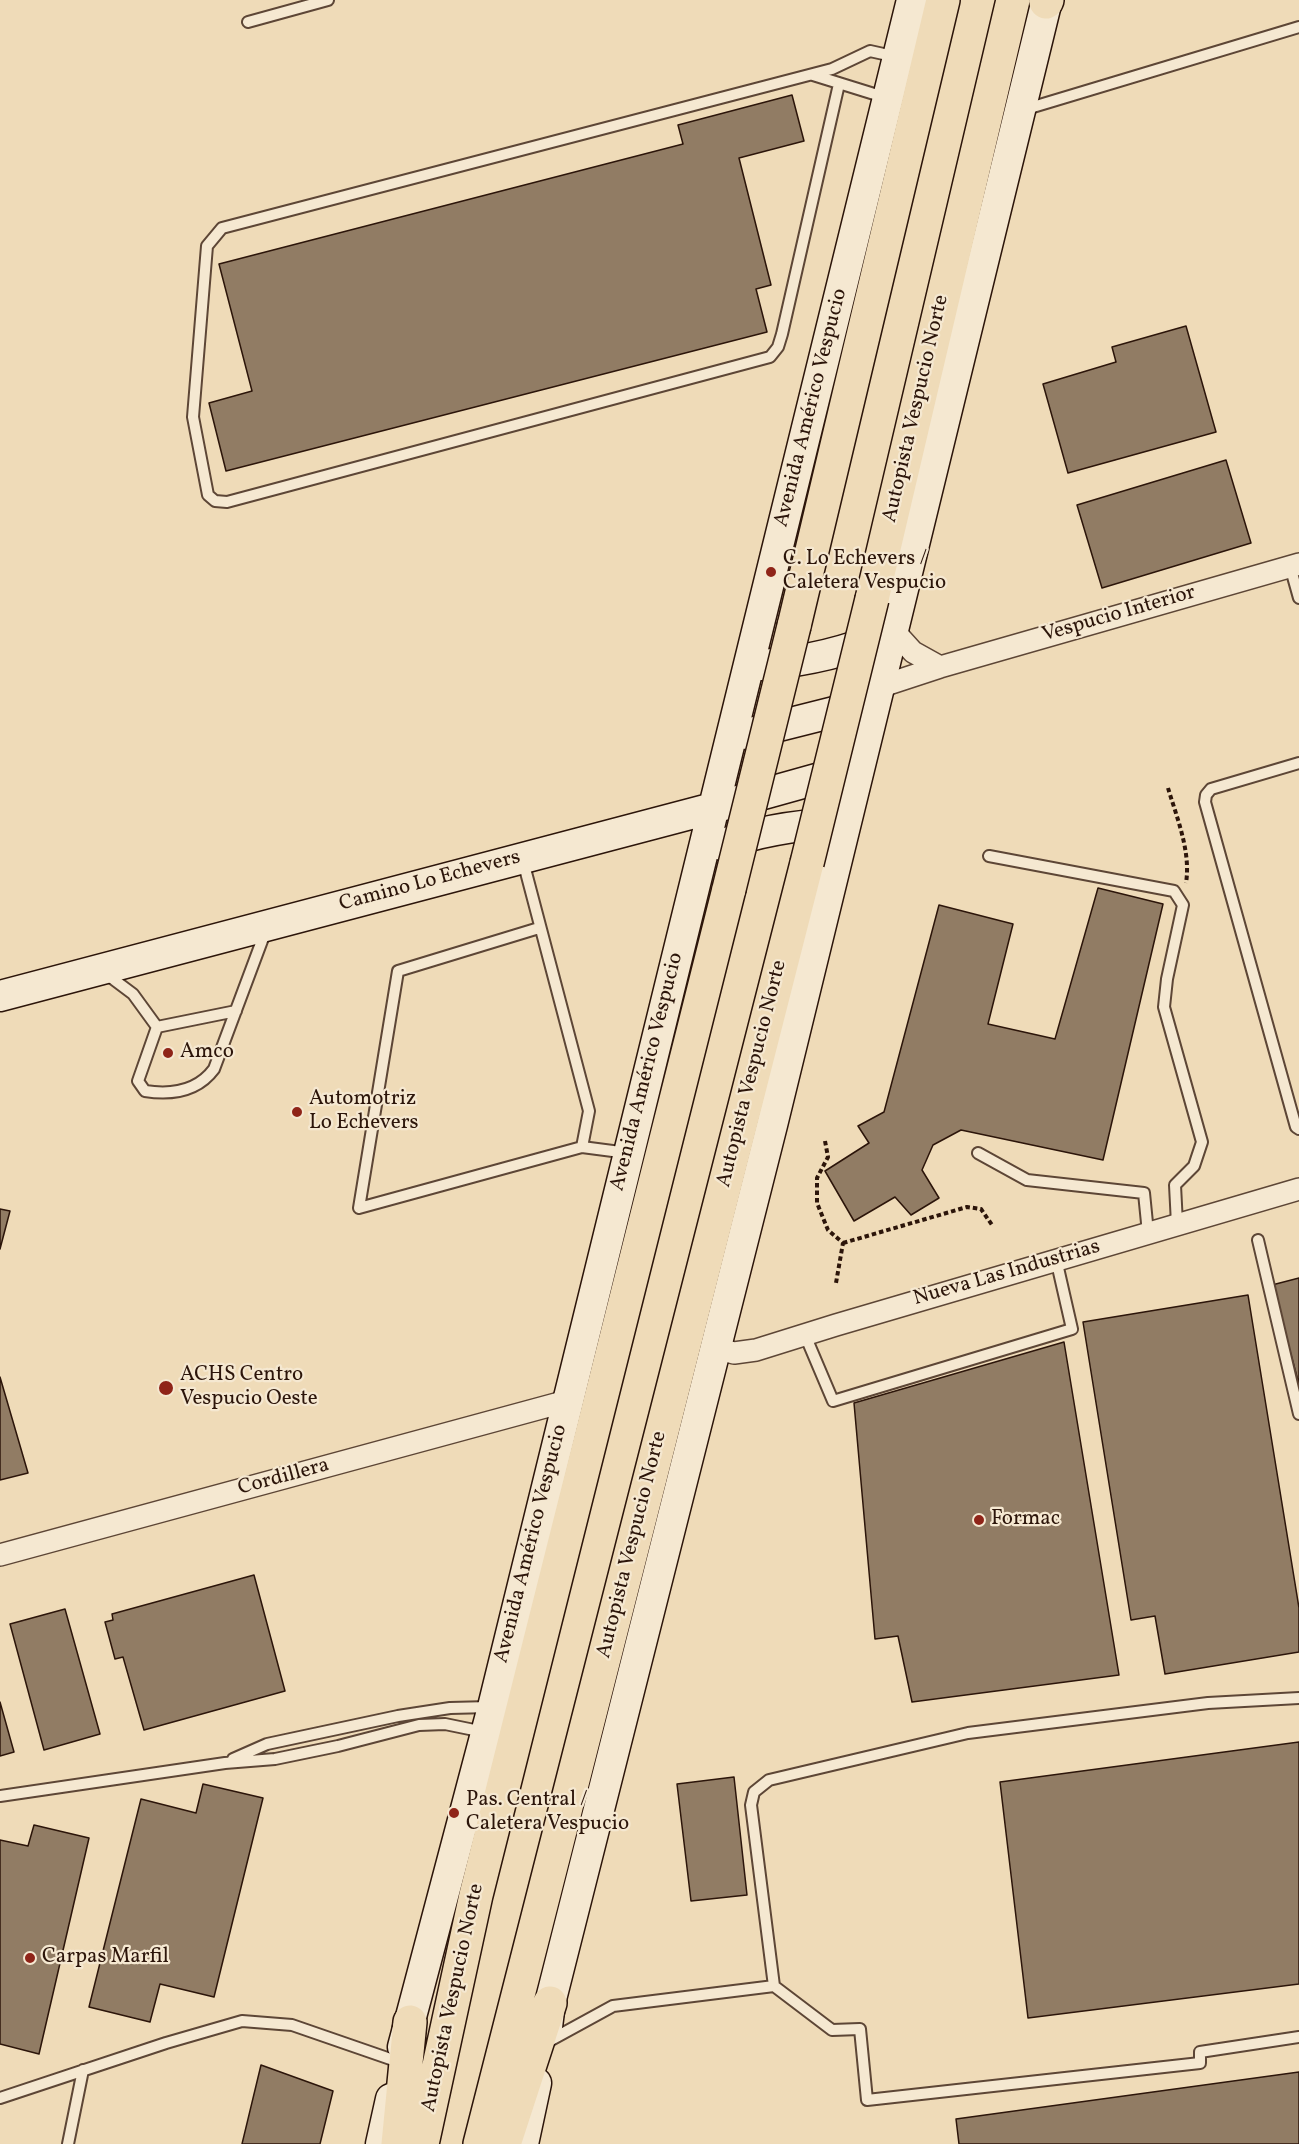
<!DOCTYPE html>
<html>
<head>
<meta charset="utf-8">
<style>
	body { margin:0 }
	canvas { display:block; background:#efdbb8 }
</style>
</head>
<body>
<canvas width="1299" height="2144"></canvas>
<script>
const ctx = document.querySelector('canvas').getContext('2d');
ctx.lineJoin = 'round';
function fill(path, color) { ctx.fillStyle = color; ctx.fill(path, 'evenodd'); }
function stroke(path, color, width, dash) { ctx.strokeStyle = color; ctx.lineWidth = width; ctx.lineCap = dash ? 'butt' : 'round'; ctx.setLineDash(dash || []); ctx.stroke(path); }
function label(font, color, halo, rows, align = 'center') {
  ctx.font = font + ' Vollkorn,serif'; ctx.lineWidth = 4.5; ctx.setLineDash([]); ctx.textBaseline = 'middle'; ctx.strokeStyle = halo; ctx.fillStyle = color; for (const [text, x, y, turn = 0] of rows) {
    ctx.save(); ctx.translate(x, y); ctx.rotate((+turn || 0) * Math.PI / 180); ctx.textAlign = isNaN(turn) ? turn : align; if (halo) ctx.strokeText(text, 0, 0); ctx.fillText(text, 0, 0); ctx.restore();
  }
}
const building = new Path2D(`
	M 792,95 L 804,141 L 739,158 L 771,285 L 756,289 L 767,332 L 226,471 L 209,403 L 252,391 L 219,264 L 683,144 L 678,125 Z
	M 1186,326 L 1216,432 L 1068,473 L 1043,384 L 1116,362 L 1112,347 Z
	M 1226,460 L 1251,543 L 1102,588 L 1077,505 Z
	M 1098,888 L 1163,904 L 1103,1160 L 961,1130 L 933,1145 L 922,1170 L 939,1198 L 911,1215 L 895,1197 L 854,1221 L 825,1171 L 869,1143 L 858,1126 L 884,1112 L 939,905 L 1013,924 L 988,1024 L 1055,1039 Z
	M 0,1209 L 10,1211 L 0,1249 Z
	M 1299,1278 L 1299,1384 L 1272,1285 Z
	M 1248,1295 L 1299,1608 L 1299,1652 L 1165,1674 L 1155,1616 L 1131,1620 L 1083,1322 Z
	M 1064,1342 L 1119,1675 L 912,1702 L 898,1636 L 875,1639 L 854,1403 Z
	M 0,1377 L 28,1473 L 0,1480 Z
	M 254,1575 L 285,1691 L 144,1730 L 123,1657 L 115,1659 L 105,1622 L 113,1620 L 112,1614 Z
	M 65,1609 L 100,1734 L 44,1750 L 10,1624 Z
	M 0,1702 L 14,1752 L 0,1756 Z
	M 1299,1742 L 1299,1984 L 1028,2018 L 1000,1782 Z
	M 734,1777 L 747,1895 L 691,1901 L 677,1784 Z
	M 203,1784 L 263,1798 L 214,1997 L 160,1984 L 150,2022 L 89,2007 L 141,1799 L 196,1813 Z
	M 34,1825 L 89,1838 L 39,2054 L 0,2044 L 0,1840 L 28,1846 Z
	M 261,2065 L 333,2091 L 320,2144 L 242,2144 Z
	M 1299,2072 L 1299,2144 L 959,2144 L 956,2119 Z`);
fill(building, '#917c64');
stroke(building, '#2c150a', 1.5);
const service = new Path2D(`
	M 248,22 L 328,0
	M 813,75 L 887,98
	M 839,84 L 782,334 L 778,347 L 770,357 L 227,502 L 215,501 L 208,495 L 193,417 L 207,246 L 222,228 L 832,69 L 870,51 L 897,57
	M 1023,110 L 1299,27
	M 1290,566 L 1299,598
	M 1299,763 L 1211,789 L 1206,795 L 1205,802 L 1296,1127 L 1299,1129
	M 989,856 L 1174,891 L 1183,905 L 1167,979 L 1164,1007 L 1202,1142 L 1194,1166 L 1175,1185 L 1177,1224
	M 523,861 L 589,1111 L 582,1147 L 628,1153
	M 539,928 L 398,971 L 359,1208 L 582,1147
	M 105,973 L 133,994 L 157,1027 L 138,1081 L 145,1091 C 171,1095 197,1092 214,1069 L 266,930
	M 157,1027 L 236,1011
	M 978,1153 L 1027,1180 L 1144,1193 L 1148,1233
	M 1258,1240 L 1299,1414
	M 805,1335 L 833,1401 L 1072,1329 L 1056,1259
	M 233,1759 L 267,1744 L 398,1716 L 450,1708 L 490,1707
	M 0,1796 L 225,1763 L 275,1759 L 338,1746 L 419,1725 L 445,1724 L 484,1732
	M 774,1986 L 751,1805 L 754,1792 L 769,1780 L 968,1733 L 1208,1703 L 1299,1698
	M 549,2041 L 613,2006 L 774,1986 L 832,2030 L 860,2029 L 867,2100 L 1200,2063 L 1200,2052 L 1299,2037
	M 0,2098 L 166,2043 L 242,2021 L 292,2025 L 399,2062
	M 68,2144 L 83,2070`);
const minor = new Path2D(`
	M 894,631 L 913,652 L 940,667
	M 879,687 L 940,667 L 1299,564
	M 715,1348 L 734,1353 L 756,1350 L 836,1325 L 1299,1189
	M 0,1555 L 567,1401`);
const secondary = new Path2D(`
	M 764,665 C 803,661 844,653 880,637
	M 747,734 L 866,704
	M 722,845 C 759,830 800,825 839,823
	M 0,996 L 713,808 L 849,770
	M 547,2027 L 550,2003 L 772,1125 L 1047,0
	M 403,2047 L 493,1707 L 912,0
	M 381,2144 L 391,2099
	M 523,2144 L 536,2083`);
const motorway = new Path2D(`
	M 1046,2 L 1047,0
	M 872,599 L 1013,0
	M 794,626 L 943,0
	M 398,2144 L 410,2022
	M 422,2144 L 476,1895 L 729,889
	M 480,2144 L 807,863
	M 504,2144 L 550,2003`);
stroke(service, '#5d4636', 14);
stroke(minor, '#5d4636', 24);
stroke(secondary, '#2c150a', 33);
stroke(motorway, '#2c150a', 36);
stroke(new Path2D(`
	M 1168,788 C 1177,818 1191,852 1186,883
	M 825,1141 L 828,1157 L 817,1178 L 817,1203 L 828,1230 L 843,1243 L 836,1283
	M 843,1243 L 967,1207 L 981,1209 L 992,1225`), '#2c150a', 4, [4.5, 3]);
stroke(service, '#f5e8d1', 10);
stroke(minor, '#f5e8d1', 21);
stroke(secondary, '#f5e8d1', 30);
stroke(motorway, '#efdbb8', 33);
const motorwayBridge = new Path2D(`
	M 807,863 L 872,599
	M 729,889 L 794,626`);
stroke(motorwayBridge, '#2c150a', 36, []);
stroke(motorwayBridge, '#efdbb8', 33);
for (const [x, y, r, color] of [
	[771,572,6,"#8f2418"],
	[168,1053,6,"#8f2418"],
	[297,1112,6,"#8f2418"],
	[166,1388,8,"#8f2418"],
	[979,1520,6,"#8f2418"],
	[454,1813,6,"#8f2418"],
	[30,1958,6,"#8f2418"]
]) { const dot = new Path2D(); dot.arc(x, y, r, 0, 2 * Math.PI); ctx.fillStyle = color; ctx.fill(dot); stroke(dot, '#f5e8d1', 2); }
label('21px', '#2c150a', '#f5e8d1', [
	["Avenida Américo Vespucio",812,408,-76],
	["Autopista Vespucio Norte",917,409,-77],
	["Vespucio Interior",1119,615,-16],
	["Camino Lo Echevers",430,882,-15],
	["Avenida Américo Vespucio",648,1072,-76],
	["Autopista Vespucio Norte",753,1074,-76],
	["Nueva Las Industrias",1007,1274,-16],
	["Cordillera",284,1478,-15],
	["Avenida Américo Vespucio",532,1544,-76],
	["Autopista Vespucio Norte",633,1545,-76],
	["Autopista Vespucio Norte",454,1998,-78]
]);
label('21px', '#2c150a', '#f5e8d1', [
	["C. Lo Echevers /",783,560],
	["Caletera Vespucio",783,584],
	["Amco",180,1053],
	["Automotriz",309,1100],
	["Lo Echevers",309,1124],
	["ACHS Centro",180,1376],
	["Vespucio Oeste",180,1400],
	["Formac",991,1520],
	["Pas. Central /",466,1801],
	["Caletera Vespucio",466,1825],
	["Carpas Marfil",42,1958]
], 'left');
</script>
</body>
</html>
